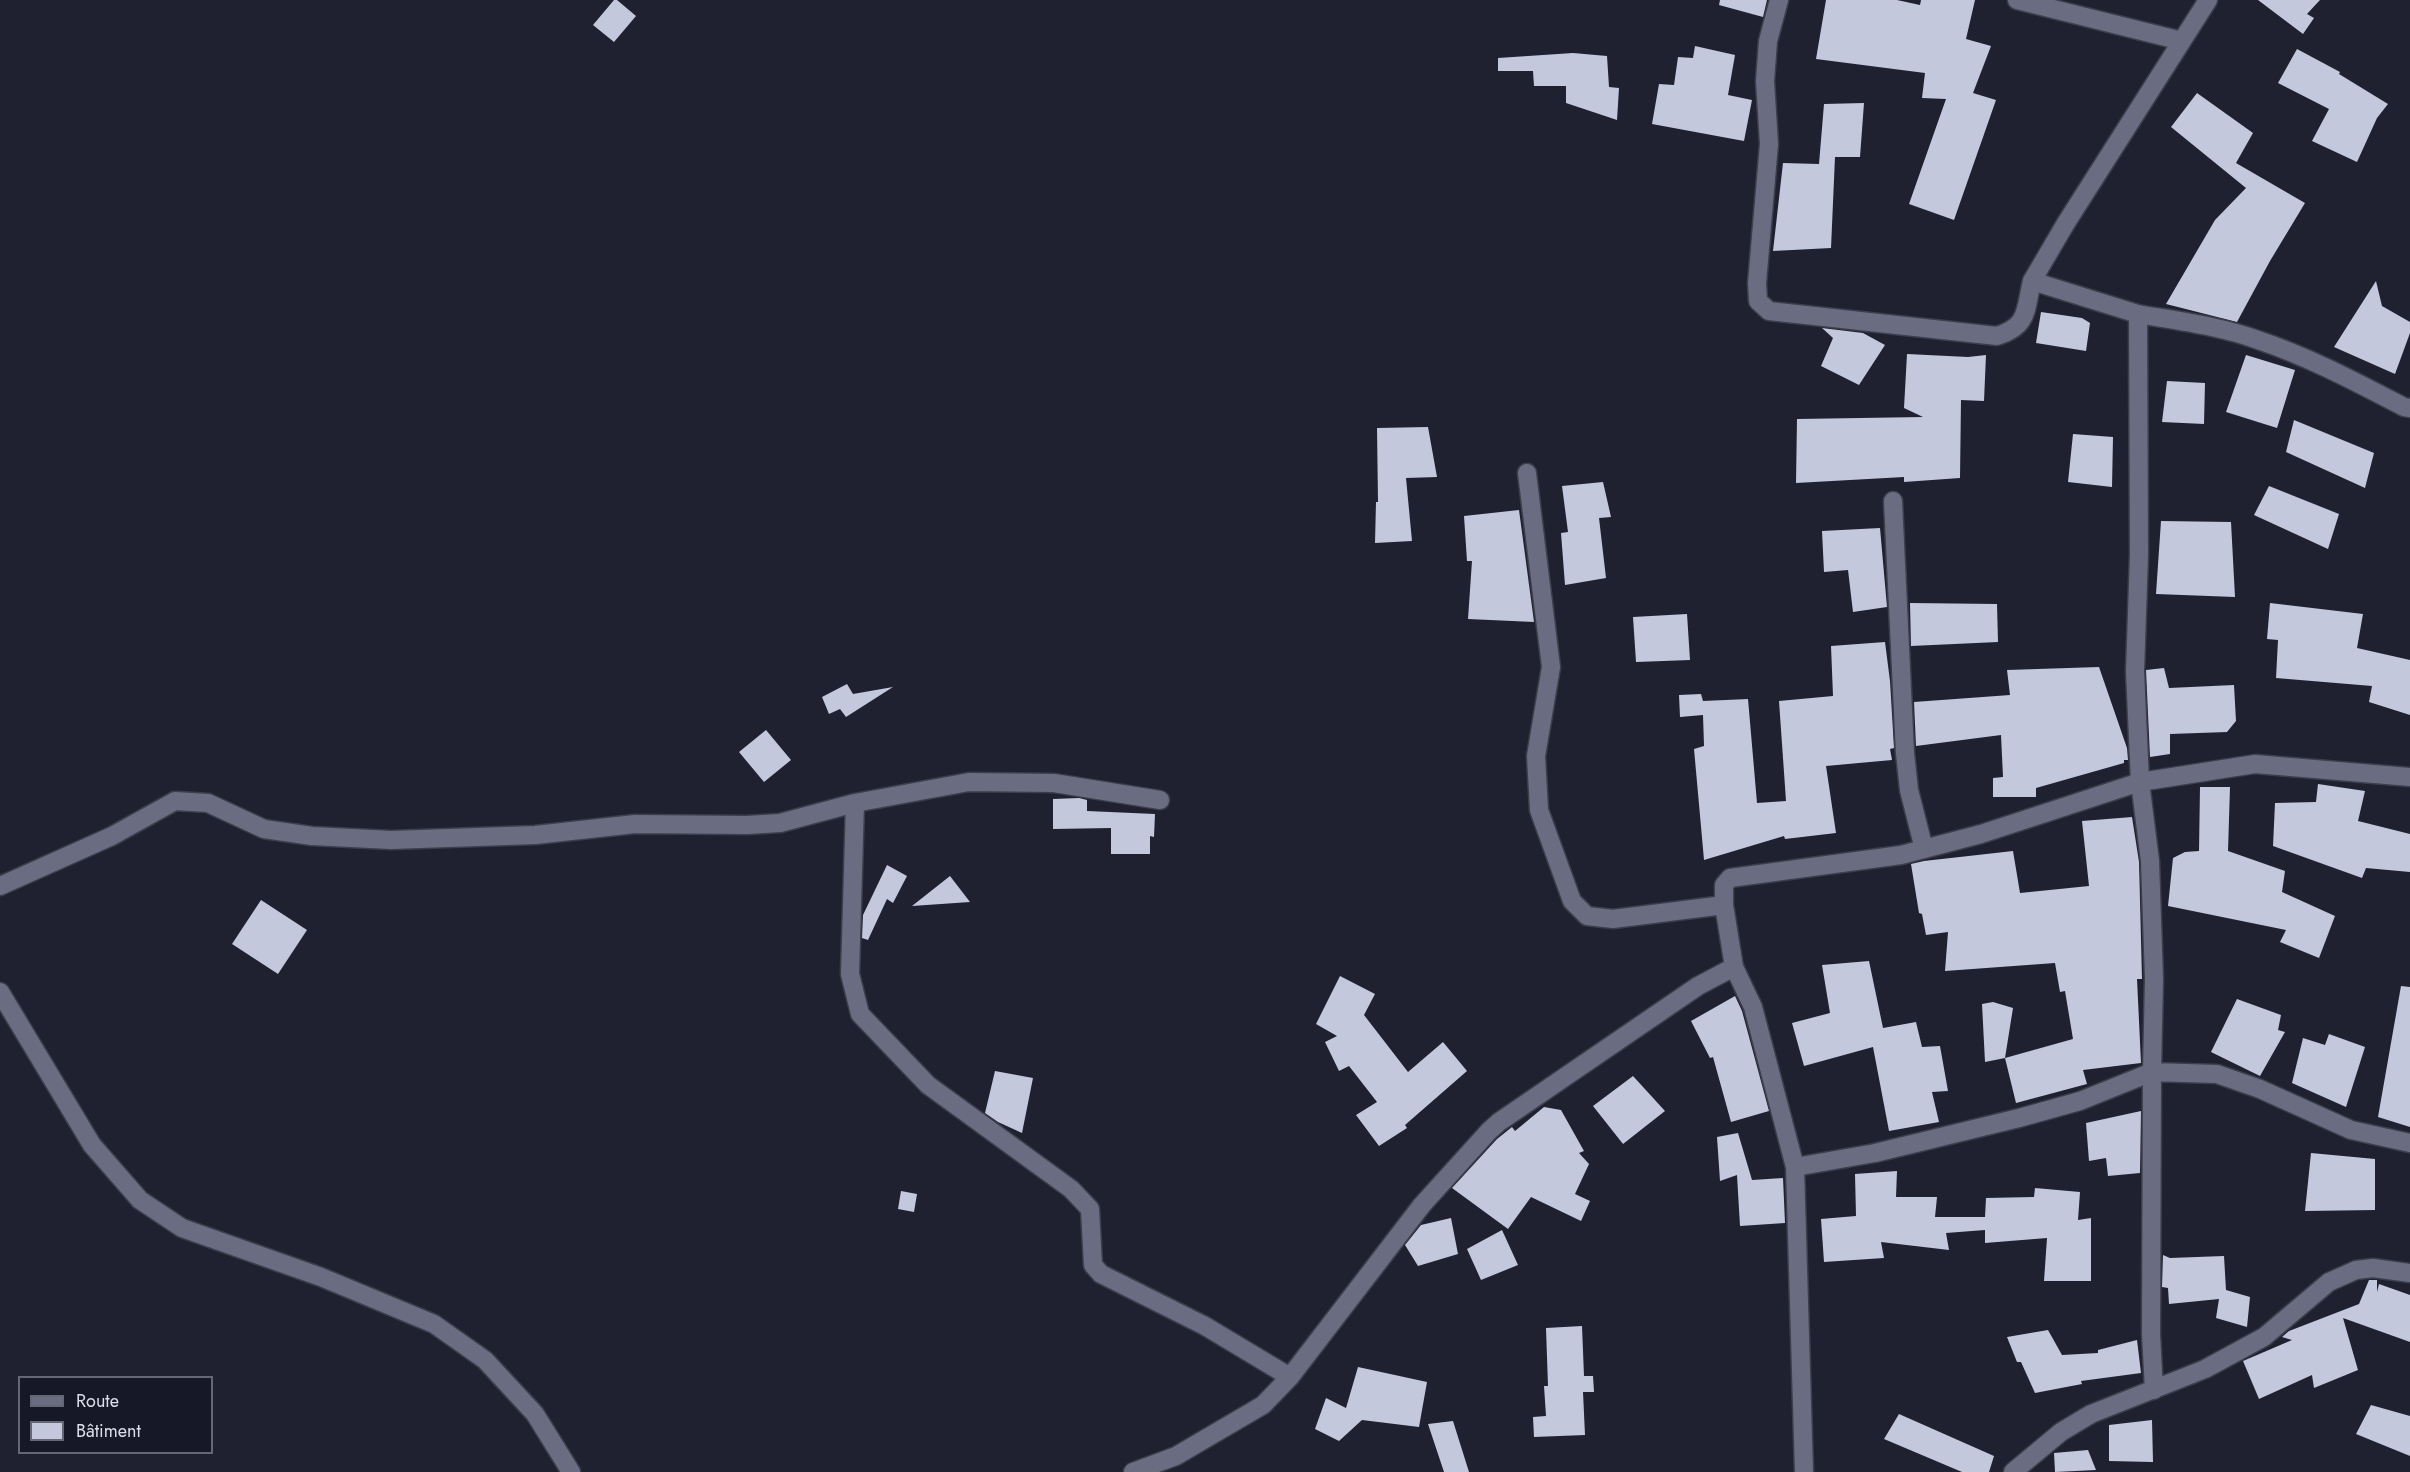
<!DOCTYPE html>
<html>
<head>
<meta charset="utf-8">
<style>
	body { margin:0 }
	#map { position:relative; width:2410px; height:1472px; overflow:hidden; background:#1f2131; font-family:Jost,sans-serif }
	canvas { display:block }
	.legend { position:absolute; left:18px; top:1376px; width:195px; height:78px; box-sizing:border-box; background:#161827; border:2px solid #656775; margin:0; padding:8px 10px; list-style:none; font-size:18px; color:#dcdee9 }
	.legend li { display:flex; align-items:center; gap:12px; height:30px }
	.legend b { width:30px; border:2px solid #656775 }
</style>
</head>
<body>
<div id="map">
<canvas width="2410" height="1472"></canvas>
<ul class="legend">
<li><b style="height:8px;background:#6a6d81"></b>Route</li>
<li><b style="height:16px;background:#c4c8dd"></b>Bâtiment</li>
</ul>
</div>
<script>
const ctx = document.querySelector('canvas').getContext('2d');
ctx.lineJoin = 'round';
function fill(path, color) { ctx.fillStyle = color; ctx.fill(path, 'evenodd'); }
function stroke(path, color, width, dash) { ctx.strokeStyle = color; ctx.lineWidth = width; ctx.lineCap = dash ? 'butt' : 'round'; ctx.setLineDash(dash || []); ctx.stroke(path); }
fill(new Path2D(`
	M 614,0 L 617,0 L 636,16 L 614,42 L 593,25 Z
	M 1720,0 L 1767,0 L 1763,17 L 1719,5 Z
	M 1826,0 L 1897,0 L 1920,5 L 1921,0 L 1975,0 L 1966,39 L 1991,46 L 1973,93 L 1996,100 L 1954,220 L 1909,204 L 1946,99 L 1922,98 L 1925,73 L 1816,59 Z
	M 2258,0 L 2320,0 L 2307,14 L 2314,18 L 2303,34 Z
	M 1695,46 L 1735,55 L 1728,95 L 1752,100 L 1744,141 L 1652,124 L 1659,84 L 1674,85 L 1678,57 L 1693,58 Z
	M 2297,49 L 2340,72 L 2339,74 L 2388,104 L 2377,118 L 2357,162 L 2312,141 L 2329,109 L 2278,83 Z
	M 1573,53 L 1607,56 L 1609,87 L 1619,88 L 1617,120 L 1566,103 L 1566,86 L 1534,86 L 1533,71 L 1498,71 L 1498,58 Z
	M 2197,93 L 2253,133 L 2236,163 L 2305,203 L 2270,261 L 2237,322 L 2166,304 L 2215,220 L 2246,188 L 2171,127 Z
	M 1864,103 L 1860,157 L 1835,157 L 1831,248 L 1773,251 L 1783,163 L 1819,164 L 1824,104 Z
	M 2376,281 L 2382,306 L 2410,322 L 2410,333 L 2395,374 L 2334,347 Z
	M 2041,312 L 2082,318 L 2090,323 L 2086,351 L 2036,343 Z
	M 1822,328 L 1863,333 L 1885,345 L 1859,385 L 1821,366 L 1833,338 Z
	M 1907,354 L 1968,357 L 1986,355 L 1984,401 L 1961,400 L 1960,478 L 1904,482 L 1904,477 L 1796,483 L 1797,419 L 1923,417 L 1904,408 Z
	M 2246,355 L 2295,370 L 2277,428 L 2226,412 Z
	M 2167,381 L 2205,383 L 2204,424 L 2162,422 Z
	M 2294,420 L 2374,453 L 2365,488 L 2286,452 Z
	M 1428,427 L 1437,477 L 1406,478 L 1412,541 L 1375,543 L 1376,502 L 1378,502 L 1377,428 Z
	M 2073,434 L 2113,437 L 2112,487 L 2068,482 Z
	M 1603,482 L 1611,517 L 1599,518 L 1606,578 L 1565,585 L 1561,533 L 1568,532 L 1562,486 Z
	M 2269,486 L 2339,514 L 2328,549 L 2254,515 Z
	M 1519,510 L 1534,622 L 1468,619 L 1472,561 L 1467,561 L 1464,516 Z
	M 2161,521 L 2231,522 L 2235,597 L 2156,594 Z
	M 1880,528 L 1887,607 L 1853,612 L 1848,570 L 1824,572 L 1822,531 Z
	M 1910,603 L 1997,604 L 1998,642 L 1911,646 Z
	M 2270,603 L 2363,614 L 2357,648 L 2410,660 L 2410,715 L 2369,702 L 2372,686 L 2276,678 L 2278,640 L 2267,639 Z
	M 1687,614 L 1690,660 L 1636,662 L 1633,617 Z
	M 1885,642 L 1890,681 L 1894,748 L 1890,749 L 1892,760 L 1826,766 L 1836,833 L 1785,839 L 1784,836 L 1704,860 L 1694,749 L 1704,746 L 1703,715 L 1680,717 L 1679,695 L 1701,694 L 1703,701 L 1748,699 L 1757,803 L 1786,801 L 1779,701 L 1833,696 L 1831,646 Z
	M 2099,667 L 2127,748 L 2128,760 L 2124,760 L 2124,763 L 2036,788 L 2036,797 L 1993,797 L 1993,778 L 2003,777 L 2001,735 L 1916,746 L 1914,702 L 2010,695 L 2007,670 Z
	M 2164,668 L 2169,688 L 2234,685 L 2236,721 L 2227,732 L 2170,734 L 2170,754 L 2150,757 L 2146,670 Z
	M 847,684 L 853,694 L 893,687 L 846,717 L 840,709 L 829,714 L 822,697 Z
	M 766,730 L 791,760 L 764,782 L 739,752 Z
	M 2318,784 L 2365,791 L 2358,821 L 2410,834 L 2410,872 L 2366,868 L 2362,878 L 2273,846 L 2275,803 L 2316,802 Z
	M 2200,787 L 2230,787 L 2228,851 L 2285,871 L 2282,892 L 2335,916 L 2319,958 L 2280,942 L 2286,930 L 2168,906 L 2173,858 L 2185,852 L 2199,851 Z
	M 1079,798 L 1087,800 L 1087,811 L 1155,814 L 1154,837 L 1150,836 L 1150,854 L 1111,854 L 1111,828 L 1053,829 L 1053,799 Z
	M 2132,817 L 2139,862 L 2142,979 L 2137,979 L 2141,1063 L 2083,1070 L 2087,1084 L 2016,1103 L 2005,1058 L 2073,1039 L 2065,991 L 2060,992 L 2055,963 L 1945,971 L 1948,932 L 1926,935 L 1922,914 L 1919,913 L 1911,864 L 1924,861 L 2013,851 L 2020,893 L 2089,886 L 2082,821 Z
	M 887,865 L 907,876 L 893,903 L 887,899 L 868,940 L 862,938 L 863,915 Z
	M 950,876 L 970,902 L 912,906 Z
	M 261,900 L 307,930 L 278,974 L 232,944 Z
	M 1869,961 L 1883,1028 L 1916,1022 L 1922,1047 L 1940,1046 L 1948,1091 L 1932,1092 L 1939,1122 L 1889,1131 L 1873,1047 L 1804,1066 L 1792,1023 L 1830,1013 L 1822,965 Z
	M 1340,976 L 1375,994 L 1364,1015 L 1408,1072 L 1443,1042 L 1467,1071 L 1405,1125 L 1407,1128 L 1379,1146 L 1356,1115 L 1377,1102 L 1349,1066 L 1339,1071 L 1325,1042 L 1337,1036 L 1316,1024 Z
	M 2401,986 L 2410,987 L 2410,1127 L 2378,1117 Z
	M 1735,996 L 1742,1011 L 1769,1111 L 1731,1122 L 1713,1057 L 1710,1058 L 1691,1021 Z
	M 2237,999 L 2281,1015 L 2278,1030 L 2285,1032 L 2260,1076 L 2211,1052 Z
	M 1993,1002 L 2013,1008 L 2005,1058 L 1985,1062 L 1982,1004 Z
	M 2329,1034 L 2365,1047 L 2346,1107 L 2292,1083 L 2303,1038 L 2325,1045 Z
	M 995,1071 L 1033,1078 L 1022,1133 L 998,1122 L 985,1113 Z
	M 1633,1076 L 1665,1111 L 1623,1144 L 1593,1106 Z
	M 1544,1107 L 1561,1110 L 1584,1151 L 1579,1153 L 1589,1164 L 1575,1194 L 1590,1201 L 1581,1221 L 1531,1197 L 1508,1229 L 1452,1188 L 1497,1139 L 1512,1127 L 1515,1131 Z
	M 2141,1111 L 2140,1173 L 2108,1176 L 2106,1158 L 2089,1161 L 2086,1123 Z
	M 1738,1133 L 1752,1180 L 1783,1178 L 1785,1223 L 1740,1226 L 1737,1175 L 1720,1181 L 1717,1137 Z
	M 2311,1153 L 2375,1159 L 2375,1210 L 2305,1211 Z
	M 1897,1171 L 1896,1197 L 1937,1197 L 1935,1217 L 1985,1217 L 1986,1198 L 2034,1197 L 2035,1188 L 2080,1192 L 2078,1220 L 2091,1218 L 2091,1281 L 2044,1281 L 2047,1238 L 1985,1243 L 1985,1230 L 1946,1233 L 1949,1250 L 1881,1242 L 1884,1258 L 1824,1262 L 1821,1219 L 1856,1216 L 1855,1174 Z
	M 901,1191 L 917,1194 L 914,1212 L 898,1209 Z
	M 1451,1218 L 1458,1254 L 1418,1266 L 1405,1245 L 1421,1225 Z
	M 1502,1230 L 1518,1265 L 1481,1280 L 1467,1249 Z
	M 2163,1255 L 2170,1258 L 2224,1256 L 2226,1290 L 2250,1297 L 2247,1327 L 2216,1318 L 2219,1299 L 2169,1304 L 2168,1288 L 2162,1287 Z
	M 2369,1280 L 2377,1280 L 2377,1292 L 2379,1284 L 2410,1295 L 2410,1342 L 2343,1318 L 2358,1370 L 2314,1388 L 2312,1375 L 2259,1399 L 2243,1361 L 2292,1340 L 2282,1337 L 2289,1331 L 2359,1304 Z
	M 1582,1326 L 1584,1376 L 1593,1376 L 1594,1392 L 1583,1392 L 1585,1435 L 1534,1437 L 1533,1417 L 1546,1416 L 1544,1386 L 1548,1386 L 1546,1328 Z
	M 2048,1330 L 2062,1355 L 2098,1353 L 2098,1350 L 2137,1340 L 2141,1373 L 2081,1381 L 2082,1384 L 2035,1393 L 2021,1362 L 2017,1362 L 2007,1337 Z
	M 1358,1367 L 1427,1382 L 1419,1427 L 1362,1420 L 1339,1441 L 1315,1429 L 1326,1398 L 1346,1408 Z
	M 2371,1405 L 2410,1416 L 2410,1456 L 2356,1434 Z
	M 1899,1414 L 1994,1456 L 1989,1472 L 1962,1472 L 1884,1439 Z
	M 2152,1420 L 2153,1462 L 2109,1461 L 2109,1425 Z
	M 1453,1421 L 1469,1472 L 1444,1472 L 1428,1424 Z
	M 2088,1450 L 2096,1470 L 2055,1472 L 2054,1453 Z`), '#c4c8dd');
const minor = new Path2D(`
	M 1779,0 L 1768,41 L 1765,81 L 1769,144 L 1757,283 L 1758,301 L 1769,311 L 1997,336 C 2029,326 2025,310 2032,281
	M 2017,0 L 2182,41
	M 2208,0 L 2066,223 L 2032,281 L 2138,314 L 2139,555 L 2135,671 L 2140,782 L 2150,861 L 2154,979 L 2152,1072 L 2217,1074 L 2260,1089 L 2351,1130 L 2410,1143
	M 2138,314 C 2178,321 2220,326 2258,340 C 2309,357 2356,382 2404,407 L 2410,408
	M 1527,473 L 1551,667 L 1536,756 L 1539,810 L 1572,901 L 1587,916 L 1613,919 L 1724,905
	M 1893,501 L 1905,753 L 1909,790 L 1924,849
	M 855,803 L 850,974 L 860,1014 L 928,1085 L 1071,1189 L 1090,1209 L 1093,1265 L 1101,1274 L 1205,1326 L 1290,1377
	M 0,886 L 112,836 L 175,801 L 208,803 L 264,829 L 312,836 L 391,840 L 535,835 L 635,824 L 747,825 L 780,823 L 855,803 L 969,782 L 1054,783 L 1160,800
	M 1734,967 L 1753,1007 L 1795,1167 L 1875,1153 L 2019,1118 L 2080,1101 L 2152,1072 L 2151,1334 L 2154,1390
	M 0,992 L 92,1145 L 140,1200 L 182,1228 L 321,1277 L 434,1324 L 485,1360 L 535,1414 L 571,1472
	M 1795,1167 L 1804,1472
	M 1133,1472 L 1176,1456 L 1263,1405 L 1290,1377 L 1422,1205 L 1489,1131 L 1499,1122 L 1698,986 L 1734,967 L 1724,905 L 1724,885 L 1730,878 L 1901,855 L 1981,834 L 2140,782 L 2255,764 L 2410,777
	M 2013,1472 L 2061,1432 L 2091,1414 L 2205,1369 L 2264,1337 L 2329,1282 L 2356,1270 L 2373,1268 L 2410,1273`);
stroke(minor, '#3c3e4b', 21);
stroke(minor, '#6a6d81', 18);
</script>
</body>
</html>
